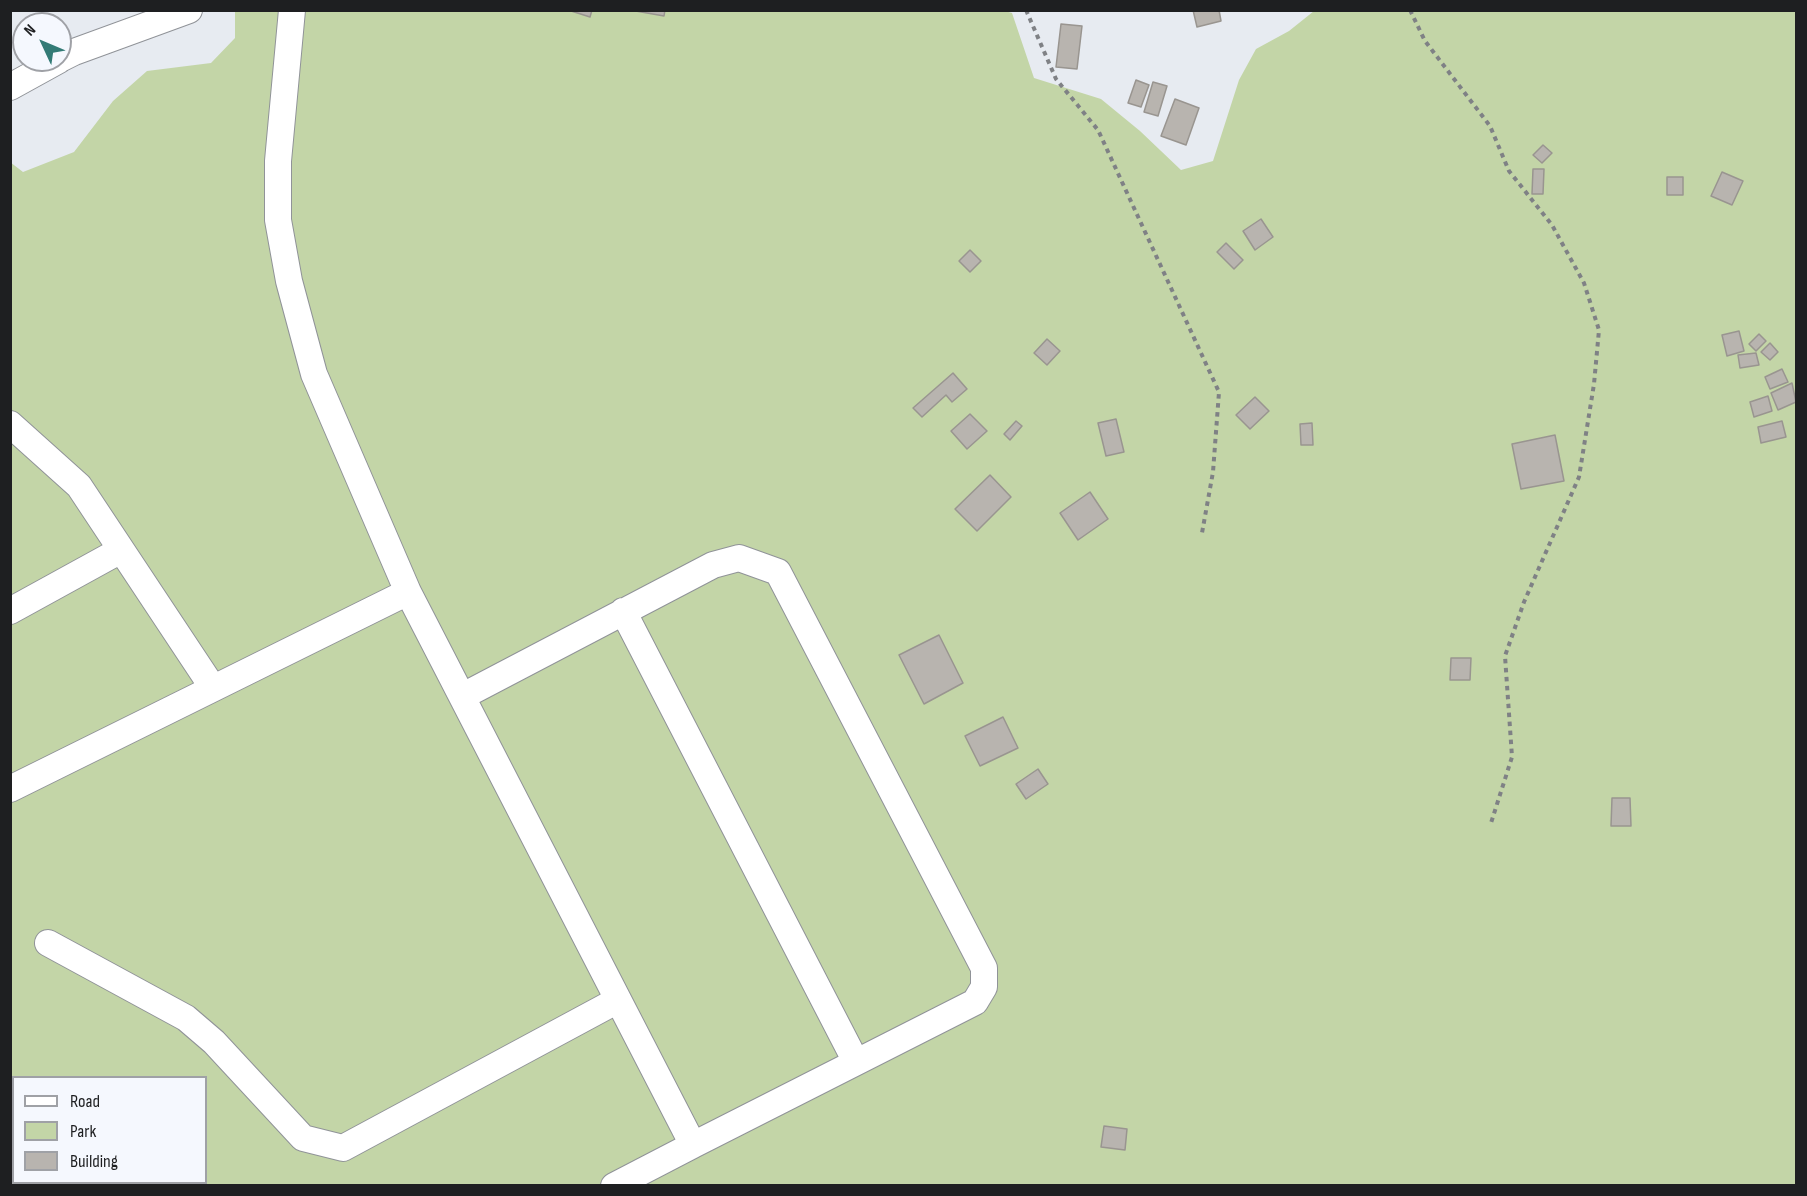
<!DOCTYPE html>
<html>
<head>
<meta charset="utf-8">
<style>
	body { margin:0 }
	#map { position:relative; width:1807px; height:1196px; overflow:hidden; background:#e7ebf1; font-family:"Sofia Sans Condensed",sans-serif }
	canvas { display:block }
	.frame { position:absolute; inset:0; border:12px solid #1e1f21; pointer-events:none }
	.legend { position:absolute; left:12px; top:1076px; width:195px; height:108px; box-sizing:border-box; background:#f5f8fe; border:2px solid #9fa1a6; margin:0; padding:8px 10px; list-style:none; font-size:18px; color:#1e1f21 }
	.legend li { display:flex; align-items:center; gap:12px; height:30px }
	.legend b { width:30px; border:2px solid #9fa1a6 }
	.north { position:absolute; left:12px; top:12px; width:60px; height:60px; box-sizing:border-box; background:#f5f8fe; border:2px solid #9fa1a6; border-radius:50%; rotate:314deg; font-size:16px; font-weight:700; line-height:24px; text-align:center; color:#1e1f21 }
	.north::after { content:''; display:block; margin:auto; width:21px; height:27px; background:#337b76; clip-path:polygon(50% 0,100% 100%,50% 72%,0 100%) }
</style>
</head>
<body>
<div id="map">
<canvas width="1807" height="1196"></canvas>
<div class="frame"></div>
<ul class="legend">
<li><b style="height:8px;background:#fff"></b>Road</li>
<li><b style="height:16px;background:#c3d5a7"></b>Park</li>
<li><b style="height:16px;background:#b8b4af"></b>Building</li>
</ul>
<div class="north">N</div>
</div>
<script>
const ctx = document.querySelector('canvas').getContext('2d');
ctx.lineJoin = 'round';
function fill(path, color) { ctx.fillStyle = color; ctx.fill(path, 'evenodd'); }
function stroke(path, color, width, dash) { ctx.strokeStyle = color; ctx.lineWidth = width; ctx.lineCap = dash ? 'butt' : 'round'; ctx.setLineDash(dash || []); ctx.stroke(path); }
fill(new Path2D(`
	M 235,11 L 1005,11 L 1012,13 L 1034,78 L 1101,99 L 1140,131 L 1181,170 L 1213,161 L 1239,80 L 1256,49 L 1289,31 L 1314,11 L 1796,11 L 1796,1185 L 11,1185 L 10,162 L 23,172 L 74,152 L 113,101 L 147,71 L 211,63 L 235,38 ZM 14,1078 L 206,1078 L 206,1182 L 14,1182 Z`), '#c3d5a7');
const building = new Path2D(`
	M 568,10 L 592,10 L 590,17 Z
	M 630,10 L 665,10 L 664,16 Z
	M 1193,10 L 1219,10 L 1221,21 L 1197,27 Z
	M 1061,24 L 1082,26 L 1077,69 L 1056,67 Z
	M 1136,80 L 1149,85 L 1141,107 L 1128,103 Z
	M 1153,82 L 1167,86 L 1158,116 L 1144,112 Z
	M 1175,99 L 1199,108 L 1186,145 L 1161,136 Z
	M 1543,145 L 1552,153 L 1542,163 L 1533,155 Z
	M 1533,169 L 1544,169 L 1543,194 L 1532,194 Z
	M 1722,172 L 1743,181 L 1732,205 L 1711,196 Z
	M 1667,177 L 1683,177 L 1683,195 L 1667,195 Z
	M 1261,219 L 1273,237 L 1255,250 L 1243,231 Z
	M 1226,243 L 1243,260 L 1234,269 L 1217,252 Z
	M 970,250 L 981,261 L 970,272 L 959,261 Z
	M 1739,331 L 1744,351 L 1727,356 L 1722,335 Z
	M 1759,334 L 1766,341 L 1756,351 L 1749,344 Z
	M 1047,339 L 1060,351 L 1047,365 L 1034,353 Z
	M 1770,343 L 1778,352 L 1770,360 L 1761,352 Z
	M 1756,353 L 1759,365 L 1740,368 L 1738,355 Z
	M 1782,369 L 1788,382 L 1770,389 L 1765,377 Z
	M 953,373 L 967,389 L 952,402 L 946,395 L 922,417 L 913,408 Z
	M 1792,383 L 1796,402 L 1778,410 L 1771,393 Z
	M 1768,396 L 1772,411 L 1754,417 L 1750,402 Z
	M 1255,397 L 1269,411 L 1250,429 L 1236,415 Z
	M 970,414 L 987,431 L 967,449 L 951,431 Z
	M 1116,419 L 1124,452 L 1106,456 L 1098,423 Z
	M 1016,421 L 1022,426 L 1010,440 L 1004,434 Z
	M 1782,421 L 1786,437 L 1761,443 L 1758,427 Z
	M 1312,423 L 1313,445 L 1301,445 L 1300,424 Z
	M 1555,435 L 1564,481 L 1521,489 L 1512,444 Z
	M 990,475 L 1011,497 L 977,531 L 955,509 Z
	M 1090,492 L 1108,519 L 1078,540 L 1060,513 Z
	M 939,635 L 963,683 L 924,704 L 899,655 Z
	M 1451,658 L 1471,658 L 1470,680 L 1450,680 Z
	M 1003,717 L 1018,748 L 980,766 L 965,736 Z
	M 1038,769 L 1048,784 L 1026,799 L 1016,784 Z
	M 1612,798 L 1630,798 L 1631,826 L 1611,826 Z
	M 1104,1126 L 1127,1129 L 1125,1150 L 1101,1147 Z`);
fill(building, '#b8b4af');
stroke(building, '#999590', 1.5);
const street = new Path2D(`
	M 292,10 L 278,161 L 278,220 L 289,281 L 314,374 L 408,592 L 693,1145 L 614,1186
	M 60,59 L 74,52 L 189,10
	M 10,87 L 59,60
	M 10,424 L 79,486 L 213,688
	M 10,611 L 121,550
	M 623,611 L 856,1062
	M 463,696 L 713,565 L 739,558 L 778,572 L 984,968 L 984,987 L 975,1002 L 693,1145
	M 10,789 L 408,592
	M 48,943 L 186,1018 L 214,1042 L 303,1138 L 343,1148 L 618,1000
	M 10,1100 L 14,1102
	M 126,1182 L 130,1186`);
stroke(street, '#909398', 28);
stroke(new Path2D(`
	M 1026,10 L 1056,79 L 1098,130 L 1219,392 L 1213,472 L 1202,533
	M 1410,10 L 1425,41 L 1490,126 L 1509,171 L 1552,225 L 1584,283 L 1599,330 L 1594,384 L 1579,477 L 1524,602 L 1505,656 L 1512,757 L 1491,823`), '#7f8185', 4, [4.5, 4.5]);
stroke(street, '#fff', 26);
</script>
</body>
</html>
